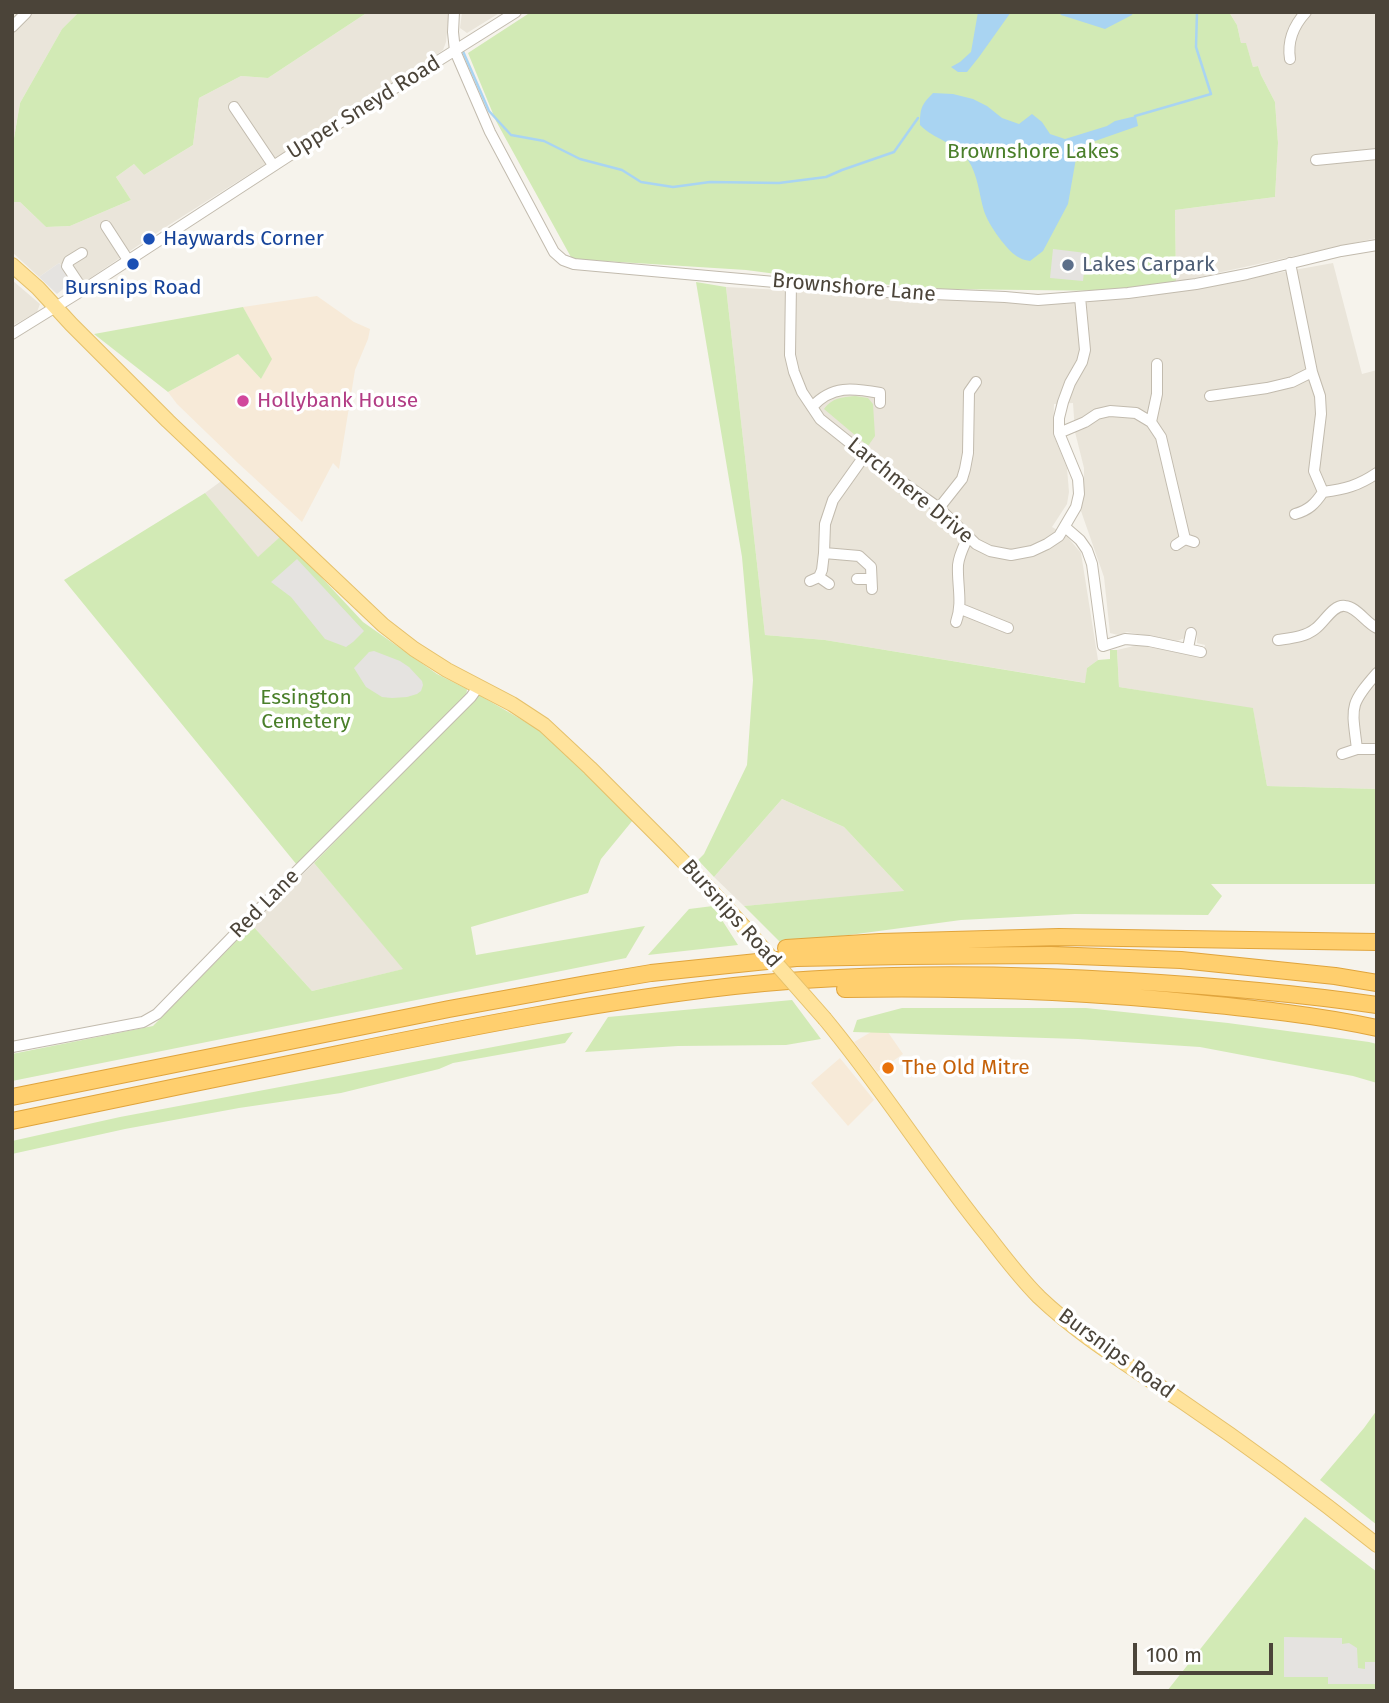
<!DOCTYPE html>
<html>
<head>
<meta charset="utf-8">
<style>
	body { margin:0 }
	#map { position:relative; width:1389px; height:1703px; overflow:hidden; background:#f6f3ec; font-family:"Fira Sans",sans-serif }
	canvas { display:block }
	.frame { position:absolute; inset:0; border:14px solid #4b4439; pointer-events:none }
	.scale { position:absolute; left:1133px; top:1643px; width:140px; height:32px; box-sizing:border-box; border:4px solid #4b4439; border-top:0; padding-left:9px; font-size:21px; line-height:24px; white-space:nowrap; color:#4b4439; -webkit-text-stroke:5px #fff; paint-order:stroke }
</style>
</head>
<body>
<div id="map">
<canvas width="1389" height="1703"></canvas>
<div class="frame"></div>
<div class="scale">100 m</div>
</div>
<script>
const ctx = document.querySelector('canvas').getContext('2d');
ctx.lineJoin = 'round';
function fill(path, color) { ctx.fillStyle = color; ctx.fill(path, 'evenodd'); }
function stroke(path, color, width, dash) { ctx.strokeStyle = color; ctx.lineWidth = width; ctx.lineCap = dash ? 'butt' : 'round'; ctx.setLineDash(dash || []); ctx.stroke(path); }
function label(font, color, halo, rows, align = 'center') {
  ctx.font = font + ' "Fira Sans",sans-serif'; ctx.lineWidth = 7; ctx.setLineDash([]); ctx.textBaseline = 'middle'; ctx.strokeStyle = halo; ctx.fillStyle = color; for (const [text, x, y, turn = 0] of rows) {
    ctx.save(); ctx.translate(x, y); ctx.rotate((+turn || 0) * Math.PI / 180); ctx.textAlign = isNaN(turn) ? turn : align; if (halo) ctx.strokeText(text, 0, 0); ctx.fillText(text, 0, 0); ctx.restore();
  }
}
fill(new Path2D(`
	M 12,12 L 79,12 L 62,29 L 20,103 L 12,150 Z
	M 368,12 L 449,12 L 446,42 L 443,50 L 411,72 L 161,230 L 80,285 L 59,263 L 39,277 L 12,252 L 12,202 L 20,202 L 46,227 L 70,226 L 131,200 L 116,177 L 134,164 L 144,175 L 193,145 L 199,98 L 241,76 L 268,78 Z
	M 462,12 L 501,12 L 467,33 L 460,28 Z
	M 1229,12 L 1377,12 L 1377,238 L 1176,282 L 1175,210 L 1275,197 L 1278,143 L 1275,102 L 1261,75 L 1258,66 L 1253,67 L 1246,44 L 1241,43 L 1237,25 Z
	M 1333,263 L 1362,374 L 1377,370 L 1377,789 L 1267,786 L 1253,709 L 1119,687 L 1117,650 L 1138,645 L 1202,657 L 1205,645 L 1197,643 L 1197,632 L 1187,632 L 1185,638 L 1177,641 L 1127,632 L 1118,635 L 1110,633 L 1104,577 L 1081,511 L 1084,494 L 1084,468 L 1075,432 L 1073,403 L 1054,404 L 1053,434 L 1067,468 L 1069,492 L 1067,504 L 1052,527 L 1066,535 L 1081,553 L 1098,660 L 1087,668 L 1086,683 L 825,640 L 765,635 L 726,287 L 1039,304 L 1144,297 Z
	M 12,280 L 40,304 L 37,312 L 12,326 Z
	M 224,479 L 282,535 L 258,558 L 205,493 Z
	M 782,799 L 844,827 L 905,892 L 744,906 L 714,877 Z
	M 314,863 L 404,969 L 312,991 L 252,925 Z`), '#eae5da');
fill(new Path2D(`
	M 317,296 L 354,322 L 370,329 L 368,339 L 355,370 L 339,469 L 333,463 L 302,522 L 238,463 L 177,404 L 168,392 L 238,354 L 261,379 L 271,359 L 243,307 Z
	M 883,1025 L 903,1054 L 877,1072 L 854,1042 Z
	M 840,1058 L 874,1100 L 848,1126 L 811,1083 Z`), '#f7ead8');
fill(new Path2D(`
	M 79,12 L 368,12 L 268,78 L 241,76 L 199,98 L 193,145 L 144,175 L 134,164 L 116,177 L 131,200 L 70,226 L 46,227 L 20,202 L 12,202 L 12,150 L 20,103 L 62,29 Z
	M 531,12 L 1229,12 L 1237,25 L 1241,43 L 1246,43 L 1253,67 L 1258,66 L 1261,75 L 1275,102 L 1278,143 L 1275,197 L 1175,210 L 1176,282 L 1116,291 L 940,289 L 807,278 L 746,270 L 572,259 L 496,121 L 468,53 Z
	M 696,282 L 726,287 L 765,635 L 825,640 L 1085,683 L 1087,668 L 1098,660 L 1110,659 L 1110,650 L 1117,650 L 1119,687 L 1253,708 L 1267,786 L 1377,789 L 1377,884 L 1211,884 L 1222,896 L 1208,915 L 1075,914 L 961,920 L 782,944 L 744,906 L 904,891 L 844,827 L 782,799 L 714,877 L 698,860 L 704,854 L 747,765 L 753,680 L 742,557 Z
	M 243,307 L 272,359 L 261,379 L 238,354 L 168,392 L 94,334 Z
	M 855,396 L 868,398 L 873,404 L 875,436 L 868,446 L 824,409 C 832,398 842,397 855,396 Z
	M 205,493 L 258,557 L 282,535 L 363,622 L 437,674 L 467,689 L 466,698 L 297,865 L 64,580 Z
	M 479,695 L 543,732 L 633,820 L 601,859 L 588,893 L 471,927 L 476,955 L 645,926 L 626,958 L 12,1081 L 12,1054 L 153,1026 L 252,925 L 312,991 L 403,969 L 314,863 Z
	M 713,906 L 738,945 L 648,955 L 689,909 Z
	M 792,1000 L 821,1039 L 786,1045 L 678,1046 L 585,1052 L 608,1017 Z
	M 902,1008 L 1086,1008 L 1228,1023 L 1369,1042 L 1377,1044 L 1377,1083 L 1353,1076 L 1200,1047 L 1078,1039 L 853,1032 L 857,1020 Z
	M 573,1032 L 565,1043 L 453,1063 L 439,1069 L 341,1093 L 239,1108 L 125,1129 L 12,1154 L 12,1141 L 120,1117 Z
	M 1377,1410 L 1377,1525 L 1320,1480 L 1364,1428 Z
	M 1305,1517 L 1377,1572 L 1377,1691 L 1167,1691 Z`), '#d2eab5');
fill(new Path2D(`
	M 1053,249 L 1086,253 L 1083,281 L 1050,278 Z
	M 59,263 L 74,280 L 57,294 L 39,277 Z
	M 297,559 L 364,631 L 353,642 L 346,647 L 325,639 L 291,597 L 271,582 Z
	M 374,651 L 400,661 L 409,667 L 422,681 L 423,685 L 421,691 L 417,694 L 407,697 L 392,698 L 382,697 L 366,687 L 354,668 L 369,652 Z
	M 1284,1637 L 1342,1638 L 1342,1644 L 1349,1643 L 1357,1648 L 1358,1668 L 1365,1669 L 1365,1662 L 1377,1662 L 1377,1684 L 1328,1684 L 1328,1677 L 1284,1677 Z`), '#e5e3e0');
fill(new Path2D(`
	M 978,12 L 1011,12 L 979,57 L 967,72 L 958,72 L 951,67 L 960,62 L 971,52 Z
	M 1059,12 L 1133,12 L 1132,15 L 1105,29 L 1061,15 Z
	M 933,93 L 953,94 L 973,99 L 987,106 L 1002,118 L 1019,124 L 1032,114 L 1042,122 L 1050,134 L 1065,139 L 1107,126 L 1115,121 L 1136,116 L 1138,126 L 1078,147 L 1068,204 L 1043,251 L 1030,261 C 1027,260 1023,260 1020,258 C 1008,253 988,224 984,211 C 979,194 978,175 968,160 C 957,143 933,139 920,125 C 920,109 921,105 933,93 Z`), '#a9d4f2');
stroke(new Path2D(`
	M 462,49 L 489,111 L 511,135 L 544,141 L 580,159 L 622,170 L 641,182 L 673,187 L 710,182 L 779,183 L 826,177 L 842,170 L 894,152 L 918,118
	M 1135,116 L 1211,94 L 1196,47 L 1197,12`), '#a9d4f2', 2.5);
const minor = new Path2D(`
	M 454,12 L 453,32 L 455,51 L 490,132 L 554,252 L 563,260 L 574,264 L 886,292 L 1005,297 L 1038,300 L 1128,293 L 1196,284 L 1247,274 L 1341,251 L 1377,245
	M 12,27 L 26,13
	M 1290,59 C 1287,40 1294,25 1306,12
	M 234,107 L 273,165
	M 1316,160 L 1377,154
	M 106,226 L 128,260
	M 82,253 L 69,261 L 67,266 L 83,290
	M 1290,263 L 1312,372 L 1320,396 L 1321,414 L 1314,471 L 1323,492 C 1345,489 1358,486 1377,473
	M 791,283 L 790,355 L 794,372 L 802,392 L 820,419 L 874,462 L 939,508 L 976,544 L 990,551 L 1011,555 L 1032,551 L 1047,544 L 1059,536 L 1076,507 L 1079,494 L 1078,479 L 1059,433 L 1059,418 L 1063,402 L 1070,383 L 1082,362 L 1085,350 L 1080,297
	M 12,334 L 83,290 L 344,120 L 516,12
	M 1210,396 L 1267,388 L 1292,382 L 1312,372
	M 812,407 C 832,385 853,388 880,393 L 880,403
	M 1151,422 L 1157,394 L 1157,364
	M 1059,433 L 1085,422 L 1097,414 L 1110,411 L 1136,413 L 1151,422 L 1161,437 L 1185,539
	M 865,455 L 833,500 L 825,524 L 824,553 L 859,556 L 871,567 L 872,589
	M 939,508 L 962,479 L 965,469 L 968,453 L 969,392 L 976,382
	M 1295,514 C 1309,510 1315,504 1323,492
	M 1065,527 L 1080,540 L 1087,550 L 1092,564 L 1103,646 L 1125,639 L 1149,641 L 1201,652
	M 1176,545 L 1185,539 L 1194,542
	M 819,577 L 822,570 L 824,553
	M 857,579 L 871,579
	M 810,581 L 819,577 L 829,584
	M 961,609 L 1008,628
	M 956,622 C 963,603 957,585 958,565 C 959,555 964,546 968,537
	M 1278,640 C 1291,638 1305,637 1315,629 C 1324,623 1333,604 1345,606 C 1357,607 1366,623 1377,628
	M 1188,648 L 1191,633
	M 1374,749 L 1357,749 C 1352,707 1348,706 1377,673
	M 1342,754 L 1357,749
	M 12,1047 L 143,1022 L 157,1014 L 272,896 L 471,697 L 478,687`);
const major = new Path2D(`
	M 12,265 L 38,288 L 71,324 L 168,421 L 383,625 L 414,649 L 447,670 L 512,704 L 544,725 L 590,768 L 669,847 L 702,881 L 744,927
	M 825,1019 C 883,1089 931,1166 988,1236 C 1004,1257 1020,1278 1039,1297 C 1082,1338 1132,1367 1180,1400 C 1248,1446 1313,1494 1377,1545`);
const highway = new Path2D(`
	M 786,948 L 880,942 L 1059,937 L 1377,942
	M 845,989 C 962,987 1080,991 1197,1003 C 1257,1009 1317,1015 1377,1028
	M 12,1097 L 449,1009 L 586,984 L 651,973 L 796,958 L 906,956 L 1051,955 L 1181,960 L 1335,976 L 1377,983
	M 12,1121 C 121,1098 229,1076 338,1054 C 469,1027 601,1001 734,986 C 865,972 997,973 1129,981 C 1212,986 1294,993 1377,1005`);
stroke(minor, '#c2bbae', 12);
stroke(major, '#e6c16a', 16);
stroke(highway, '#e0a43c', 18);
stroke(minor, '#fff', 10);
stroke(major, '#ffe39c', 14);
stroke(highway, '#ffcf6e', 16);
const majorBridge = new Path2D(`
	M 744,927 L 825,1019`);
stroke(majorBridge, '#e6c16a', 16, []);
stroke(majorBridge, '#ffe39c', 14);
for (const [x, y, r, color] of [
	[149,239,7,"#1a4fb4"],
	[133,264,7,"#1a4fb4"],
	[1068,265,7,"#5c6f8a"],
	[243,401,7,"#d1479c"],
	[888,1068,7,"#e8710a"]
]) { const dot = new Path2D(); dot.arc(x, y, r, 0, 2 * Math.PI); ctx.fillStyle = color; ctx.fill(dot); stroke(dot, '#fff', 2.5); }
label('21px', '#4b4439', '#fff', [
	["Upper Sneyd Road",364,108,-32],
	["Brownshore Lane",854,288,5],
	["Larchmere Drive",910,491,39],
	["Red Lane",265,904,-45],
	["Bursnips Road",731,914,48],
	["Bursnips Road",1116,1354,36]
]);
label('21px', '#4a7f2a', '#fff', [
	["Brownshore Lakes",1033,152],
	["Essington",306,698],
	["Cemetery",306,722]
]);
label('21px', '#164399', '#fff', [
	["Haywards Corner",163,239],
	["Bursnips Road",133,288,"center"]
], 'left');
label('21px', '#4e5e75', '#fff', [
	["Lakes Carpark",1082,265]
], 'left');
label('21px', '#b23c85', '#fff', [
	["Hollybank House",257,401]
], 'left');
label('21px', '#c56008', '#fff', [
	["The Old Mitre",902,1068]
], 'left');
</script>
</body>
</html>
